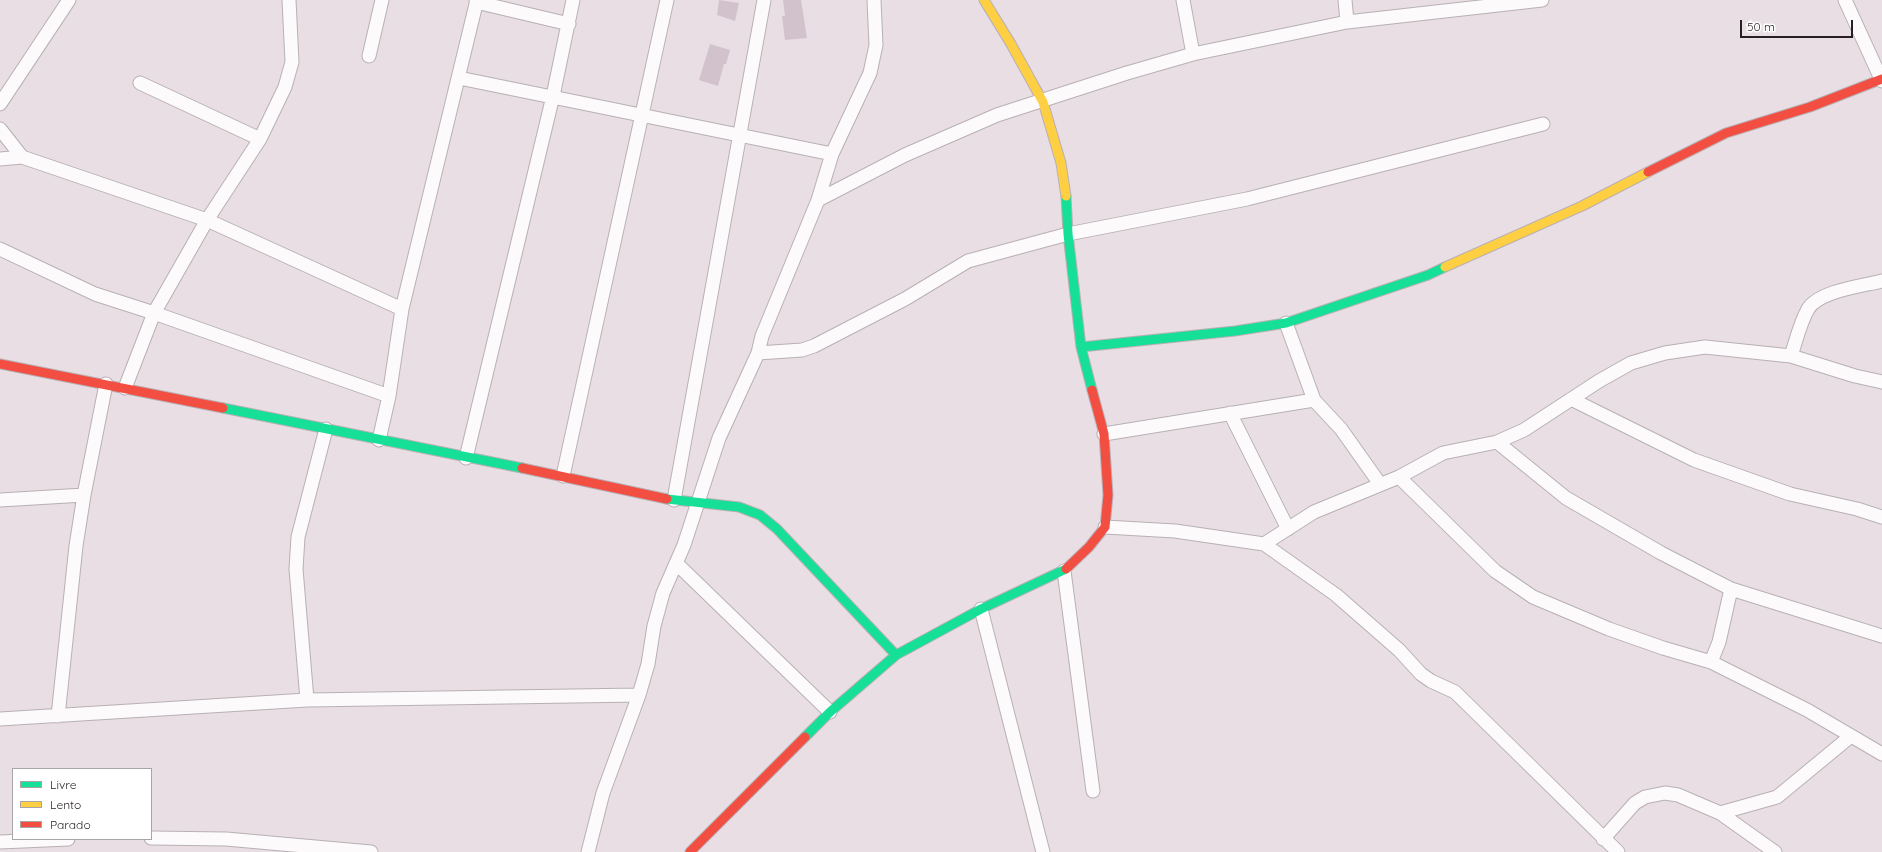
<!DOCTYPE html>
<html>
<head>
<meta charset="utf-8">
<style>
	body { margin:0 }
	#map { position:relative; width:1882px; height:852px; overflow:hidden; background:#e8dee4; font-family:Quicksand,sans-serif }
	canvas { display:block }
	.legend { position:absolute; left:12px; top:768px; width:140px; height:72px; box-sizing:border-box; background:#fff; border:1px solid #a8a5a7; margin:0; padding:5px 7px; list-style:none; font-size:12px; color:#261f23 }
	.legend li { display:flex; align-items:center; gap:8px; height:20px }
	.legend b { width:20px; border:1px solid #a8a5a7 }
	.scale { position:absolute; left:1740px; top:20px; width:113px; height:18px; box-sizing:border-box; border:2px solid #261f23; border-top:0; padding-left:5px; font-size:12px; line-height:14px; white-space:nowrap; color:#261f23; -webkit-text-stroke:3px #fff; paint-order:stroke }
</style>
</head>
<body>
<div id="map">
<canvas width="1882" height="852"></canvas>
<ul class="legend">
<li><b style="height:5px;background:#16e098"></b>Livre</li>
<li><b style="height:5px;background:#ffcf43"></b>Lento</li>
<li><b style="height:5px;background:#f24e42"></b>Parado</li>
</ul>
<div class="scale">50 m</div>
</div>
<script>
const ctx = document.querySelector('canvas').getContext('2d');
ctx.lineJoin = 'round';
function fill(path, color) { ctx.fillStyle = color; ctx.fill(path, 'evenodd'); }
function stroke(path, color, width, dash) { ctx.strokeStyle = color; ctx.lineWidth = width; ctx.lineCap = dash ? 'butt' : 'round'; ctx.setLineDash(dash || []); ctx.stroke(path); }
fill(new Path2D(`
	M 719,0 L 739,3 L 735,21 L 717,15 Z
	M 783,0 L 801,0 L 807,38 L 785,40 L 782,16 L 785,16 Z
	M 710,44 L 730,50 L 726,64 L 724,64 L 718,86 L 699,80 Z`), '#d2c2cc');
const street = new Path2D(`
	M 1183,0 L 1193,54
	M 1345,0 L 1347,22
	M 1845,0 L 1882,81
	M 476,2 L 569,24
	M 369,56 L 382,0
	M 459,78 L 832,154
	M 140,83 L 260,139
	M 0,104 L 69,0
	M 0,129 L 22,157
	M 0,159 L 22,157 L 207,220 L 402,309
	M 818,200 L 905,155 L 997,115 L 1127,73 L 1193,54 L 1347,22 L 1542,0
	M 0,249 L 95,294 L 154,313 L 389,396
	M 1286,323 L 1314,400 L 1341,429 L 1380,484
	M 758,353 L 802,350 L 814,346 L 905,299 L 968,261 L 1068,234 L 1247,199 L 1543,124
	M 1791,356 C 1796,341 1800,323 1808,309 C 1819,291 1862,286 1882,281
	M 125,388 L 154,313 L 207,220 L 260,139 L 285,87 L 292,62 L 289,0
	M 1571,399 L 1694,460 L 1790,494 L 1857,509 L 1882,517
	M 1230,413 L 1288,529
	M 1104,434 L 1314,400
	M 379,440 L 389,396 L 402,309 L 477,0
	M 1497,442 L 1566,498 L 1661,553 L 1731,589 L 1882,636
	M 466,458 L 553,96 L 573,0
	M 563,476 L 667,0
	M 1399,477 L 1495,571 L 1533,597 L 1609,629 L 1663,648 L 1711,662 L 1807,710 L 1882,754
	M 0,500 L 84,495
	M 674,500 L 764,0
	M 1105,527 L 1175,531 L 1264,544 L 1336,595 L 1399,650 L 1421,674 L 1431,681 L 1455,692 L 1618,852
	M 1264,544 L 1314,512 L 1399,477 L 1443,453 L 1497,442 L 1524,430 L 1599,381 L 1631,363 L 1665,353 L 1705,347 L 1791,356 L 1855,376 L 1882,382
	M 676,563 L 830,712
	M 1064,571 L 1093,791
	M 981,609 L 1043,852
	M 1711,662 L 1719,642 L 1731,589
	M 307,700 L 296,569 L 298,537 L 326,429
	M 58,716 L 76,546 L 84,495 L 106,384
	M 0,719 L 307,700 L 639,695
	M 1720,813 L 1775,852
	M 151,838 L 226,839 L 371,852
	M 1603,839 L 1635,803 L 1645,797 L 1665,793 L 1678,795 L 1720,813 L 1777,797 L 1851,736
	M 0,842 L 68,839
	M 588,852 L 603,793 L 639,695 L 648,664 L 654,626 L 663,593 L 684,545 L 719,438 L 758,353 L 762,336 L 818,200 L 832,154 L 870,73 L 876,45 L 874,0`);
const fast = new Path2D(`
	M 1066,196 L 1068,234 L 1081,347 L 1092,390
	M 1081,347 L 1235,331 L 1286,323 L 1428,275 L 1445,267
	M 223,408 L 522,468
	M 667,499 L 739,507 L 760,515 L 777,529 L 896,655
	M 805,737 L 830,712 L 896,655 L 981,609 L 1066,569`);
const slow = new Path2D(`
	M 984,0 L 1011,44 L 1043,102 L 1061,163 L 1066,196
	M 1445,267 L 1582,206 L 1648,172`);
const jam = new Path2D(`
	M 1648,172 L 1726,133 L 1810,107 L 1882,79
	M 0,364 L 223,408
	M 522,468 L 667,499
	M 1066,569 L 1089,547 L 1105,527 L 1108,495 L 1104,434 L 1092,390
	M 690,852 L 805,737`);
stroke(street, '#b8b0b5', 15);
stroke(fast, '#b8b0b5', 11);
stroke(slow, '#b8b0b5', 11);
stroke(jam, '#b8b0b5', 11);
stroke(street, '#fcfafb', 13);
stroke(fast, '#16e098', 9);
stroke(slow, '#ffcf43', 9);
stroke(jam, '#f24e42', 9);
</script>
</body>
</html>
